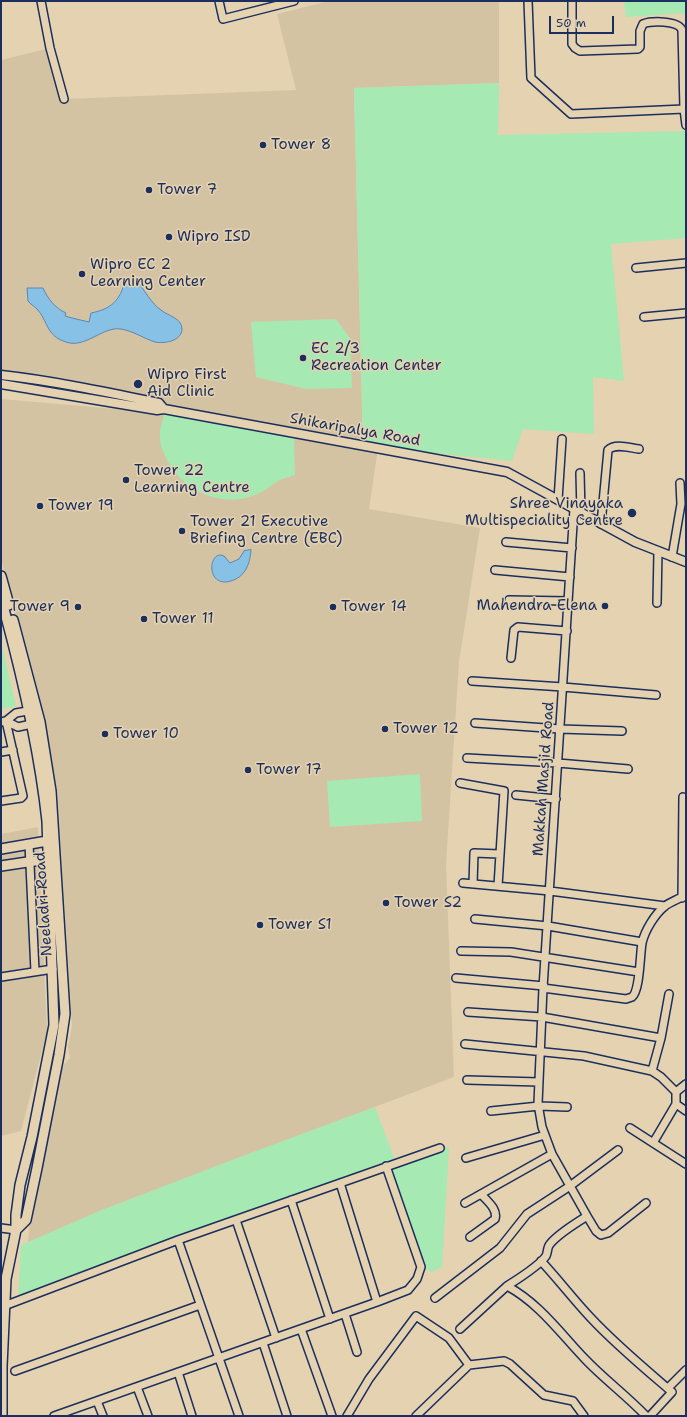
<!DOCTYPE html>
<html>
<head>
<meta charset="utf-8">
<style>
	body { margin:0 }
	#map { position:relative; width:687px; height:1417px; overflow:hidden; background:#e5d2b0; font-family:"Shantell Sans",sans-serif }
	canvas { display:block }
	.frame { position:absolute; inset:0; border:2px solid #1b2f5e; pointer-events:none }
	.scale { position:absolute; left:549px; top:16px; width:65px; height:18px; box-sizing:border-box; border:2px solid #1b2f5e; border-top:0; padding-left:5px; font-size:12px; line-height:14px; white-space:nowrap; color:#1b2f5e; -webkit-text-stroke:3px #e5d2b0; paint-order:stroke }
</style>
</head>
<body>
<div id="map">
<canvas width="687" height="1417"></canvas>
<div class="frame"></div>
<div class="scale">50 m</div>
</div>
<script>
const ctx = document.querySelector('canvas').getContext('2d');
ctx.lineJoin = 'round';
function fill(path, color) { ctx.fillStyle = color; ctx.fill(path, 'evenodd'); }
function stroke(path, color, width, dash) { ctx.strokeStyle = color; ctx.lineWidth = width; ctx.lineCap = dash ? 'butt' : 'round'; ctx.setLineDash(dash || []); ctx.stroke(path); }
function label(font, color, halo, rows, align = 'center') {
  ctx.font = font + ' "Shantell Sans",sans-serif'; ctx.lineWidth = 3; ctx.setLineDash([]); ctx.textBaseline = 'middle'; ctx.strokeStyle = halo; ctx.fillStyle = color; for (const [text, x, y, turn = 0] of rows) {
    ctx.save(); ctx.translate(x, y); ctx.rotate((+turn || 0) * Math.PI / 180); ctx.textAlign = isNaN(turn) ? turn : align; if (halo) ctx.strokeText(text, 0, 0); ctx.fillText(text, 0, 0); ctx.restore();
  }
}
fill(new Path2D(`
	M 329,1 L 499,1 L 499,83 L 354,88 L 363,445 L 378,448 L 369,509 L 480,528 L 459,662 L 446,864 L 454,1077 L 102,1210 L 28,1243 L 30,1218 L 54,1096 L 57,1091 L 63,1066 L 70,1058 L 68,1047 L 72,1026 L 57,787 L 53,775 L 47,739 L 1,558 L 1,399 L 116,409 L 1,385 L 1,60 L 50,48 L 64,99 L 296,90 L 277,14 Z
	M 38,827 L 47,1032 L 21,1131 L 1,1136 L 1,834 Z`), '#d4c3a3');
fill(new Path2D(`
	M 624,1 L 686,1 L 686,13 L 626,17 Z
	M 499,83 L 498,135 L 686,131 L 686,238 L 611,244 L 624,381 L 593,377 L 594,434 L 523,429 L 512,461 L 363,446 L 354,88 Z
	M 336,319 L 350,338 L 352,388 L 306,389 L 256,377 L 251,322 Z
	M 165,410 L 297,434 L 294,442 L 295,475 C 290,477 283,478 278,481 C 274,483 271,486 268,488 C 261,493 253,496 246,498 C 214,505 181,488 167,460 C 163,452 159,442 160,434 C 160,426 164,417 165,410 Z
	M 1,642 L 16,706 L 1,709 Z
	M 420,774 L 422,821 L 330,827 L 327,781 Z
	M 375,1107 L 396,1163 L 440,1148 L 449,1147 L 442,1267 L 432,1272 L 421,1267 L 386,1167 L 18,1301 L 21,1245 L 102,1210 L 245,1155 Z`), '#a6e9b3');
const water = new Path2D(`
	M 125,281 L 138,282 C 145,291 151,303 161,310 C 168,316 182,318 182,329 C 182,341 164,344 155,342 C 143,338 133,331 121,329 C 103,326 85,349 66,342 C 46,336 48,321 37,309 C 34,306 30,304 28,301 L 27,288 L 43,288 C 48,299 55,308 66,313 L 65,316 L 72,318 L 89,322 L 91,313 C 111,309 120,301 125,281 Z
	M 251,550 C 250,562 247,573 236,579 C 205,594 207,548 224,556 C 226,558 228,561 230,563 L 239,559 L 244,551 Z`);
fill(water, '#87c2e6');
stroke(water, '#5c87b0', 1);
const minor = new Path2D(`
	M 41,1 L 50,48 L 64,99
	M 219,1 L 223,19 L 294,1
	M 528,1 L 531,78 L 571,114 L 684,109 L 686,125
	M 572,1 L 572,44 L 575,48 L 580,51 L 638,49 L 640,47 L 640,31 L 643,24 C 651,21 678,20 682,30 L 684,109
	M 636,268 L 686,263
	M 644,317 L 686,313
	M 580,473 L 581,513
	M 558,500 L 562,439
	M 574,509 L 543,988 L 538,1104 L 542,1127 L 552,1154 L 587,1216 C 575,1224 559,1233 550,1244 C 547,1247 548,1252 546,1256 C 539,1266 518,1279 507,1286 C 539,1303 561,1334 585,1359 C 604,1379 627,1396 646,1416
	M 601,524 L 608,450 C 615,443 630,448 639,449
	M 506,542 L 572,548
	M 672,557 L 681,504 L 680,483
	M 495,570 L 570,577
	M 509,600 L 568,601
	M 657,603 L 658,551
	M 511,658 L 514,630 L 518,627 L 567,631
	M 472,681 L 563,687 L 656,695
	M 6,721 L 18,727 L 36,723
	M 1,722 L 6,721 L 16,713 L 33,710
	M 475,723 L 560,729 L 622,731
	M 1,752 L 13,750
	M 467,758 L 558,763 L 628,769
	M 460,783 L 504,791 L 498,886
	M 516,795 L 556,799
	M 1,801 L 21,798 L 23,796 L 6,721
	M 29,844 L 35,971
	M 463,883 L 550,891 L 665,906
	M 473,884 L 474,853 L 500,854
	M 682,898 L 683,797
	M 475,919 L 548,926 L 642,942
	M 461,951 L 511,952 L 639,972
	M 1,977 L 53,969
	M 456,978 L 544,986
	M 543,988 L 626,999 C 626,999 632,997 632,997 C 640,991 640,954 642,943 C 645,930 655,914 665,906 C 672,901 680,899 686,894
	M 468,1012 L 542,1017 L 661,1038
	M 465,1044 L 584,1056 L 652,1071 L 661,1077 L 676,1092 L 676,1104 L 653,1143
	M 652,1071 L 661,1038 L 669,994
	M 467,1080 L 539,1082
	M 676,1092 L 686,1084
	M 676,1104 L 686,1111
	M 491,1111 L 539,1106 L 567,1107
	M 630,1128 L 686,1164
	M 466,1158 L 545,1135
	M 340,1183 L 377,1302
	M 291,1200 L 330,1319
	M 465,1203 L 552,1154
	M 587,1216 L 596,1231 L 601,1235 L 608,1233 L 646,1203
	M 236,1220 L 276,1338
	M 1,1228 L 16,1230
	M 470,1237 L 495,1219 C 498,1209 487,1201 481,1194
	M 178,1240 L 239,1416
	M 541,1261 C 558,1279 573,1299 590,1317 C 615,1344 644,1368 672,1392 L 650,1416
	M 435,1298 L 500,1248 L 527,1214 L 570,1186 L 618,1150
	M 4,1306 L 178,1240 L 440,1148
	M 345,1314 L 357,1352
	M 301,1329 L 332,1416
	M 460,1329 L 507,1286
	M 263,1343 L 287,1416
	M 15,1371 L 200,1305
	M 178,1372 L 192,1416
	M 137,1387 L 148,1416
	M 668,1388 L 686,1370
	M 97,1401 L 103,1416
	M 54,1416 L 377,1302 L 408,1290 L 417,1279 L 421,1267 L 386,1166
	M 347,1416 L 369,1379 L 416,1316 L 449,1338 L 469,1365 L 504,1361 L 510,1364 L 544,1395 L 573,1401 L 584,1416
	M 416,1416 L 469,1365`);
const tertiary = new Path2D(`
	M 1,375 C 54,381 106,392 159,403 L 164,409
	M 1,384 L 157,410 L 164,409 L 507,472 L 635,542 L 686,562`);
const secondary = new Path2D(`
	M 1,576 L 9,605
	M 1,598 C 21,671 39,746 47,821 L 54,1025 L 32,1137 L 20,1185 L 16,1215 L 16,1230 L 6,1279 L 2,1366 L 2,1416
	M 13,620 L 40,722 L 51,791 L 65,1014 L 59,1055 L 37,1168 L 26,1220 L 16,1230
	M 1,849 L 53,840
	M 1,866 L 54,858`);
stroke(minor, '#1b2f5e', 10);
stroke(tertiary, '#1b2f5e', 11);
stroke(secondary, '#1b2f5e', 12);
stroke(minor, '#e5d2b0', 7);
stroke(tertiary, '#e5d2b0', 8);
stroke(secondary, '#e5d2b0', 9);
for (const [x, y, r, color] of [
	[263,145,4,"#1b2f5e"],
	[149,190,4,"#1b2f5e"],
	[169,237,4,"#1b2f5e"],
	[82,274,4,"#1b2f5e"],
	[303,358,4,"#1b2f5e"],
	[138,384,5,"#1b2f5e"],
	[126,480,4,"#1b2f5e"],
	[40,506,4,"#1b2f5e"],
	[632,513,5,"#1b2f5e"],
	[182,531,4,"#1b2f5e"],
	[605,606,4,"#1b2f5e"],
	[78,607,4,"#1b2f5e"],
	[333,607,4,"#1b2f5e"],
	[144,619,4,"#1b2f5e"],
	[385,729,4,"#1b2f5e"],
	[105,734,4,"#1b2f5e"],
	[248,770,4,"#1b2f5e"],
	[386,903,4,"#1b2f5e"],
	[260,925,4,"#1b2f5e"]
]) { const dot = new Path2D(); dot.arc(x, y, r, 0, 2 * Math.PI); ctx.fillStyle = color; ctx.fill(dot); stroke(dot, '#e5d2b0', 1.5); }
label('15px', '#1b2f5e', '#e5d2b0', [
	["Tower 8",271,145],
	["Tower 7",157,190],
	["Wipro ISD",177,237],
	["Wipro EC 2",90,265],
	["Learning Center",90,282],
	["EC 2/3",311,349],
	["Recreation Center",311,366],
	["Wipro First",147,375],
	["Aid Clinic",147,392],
	["Tower 22",134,471],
	["Learning Centre",134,488],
	["Shree Vinayaka",623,504,"right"],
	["Multispeciality Centre",623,521,"right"],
	["Tower 19",48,506],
	["Tower 21 Executive",190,522],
	["Briefing Centre (EBC)",190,539],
	["Mahendra Elena",597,606,"right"],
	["Tower 9",70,607,"right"],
	["Tower 14",341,607],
	["Tower 11",152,619],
	["Tower 12",393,729],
	["Tower 10",113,734],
	["Tower 17",256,770],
	["Tower S2",394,903],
	["Tower S1",268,925]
], 'left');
label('15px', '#1b2f5e', '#e5d2b0', [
	["Shikaripalya Road",355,430,10],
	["Makkah Masjid Road",544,779,-86],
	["Neeladri Road",44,904,-94]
]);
</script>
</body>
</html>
